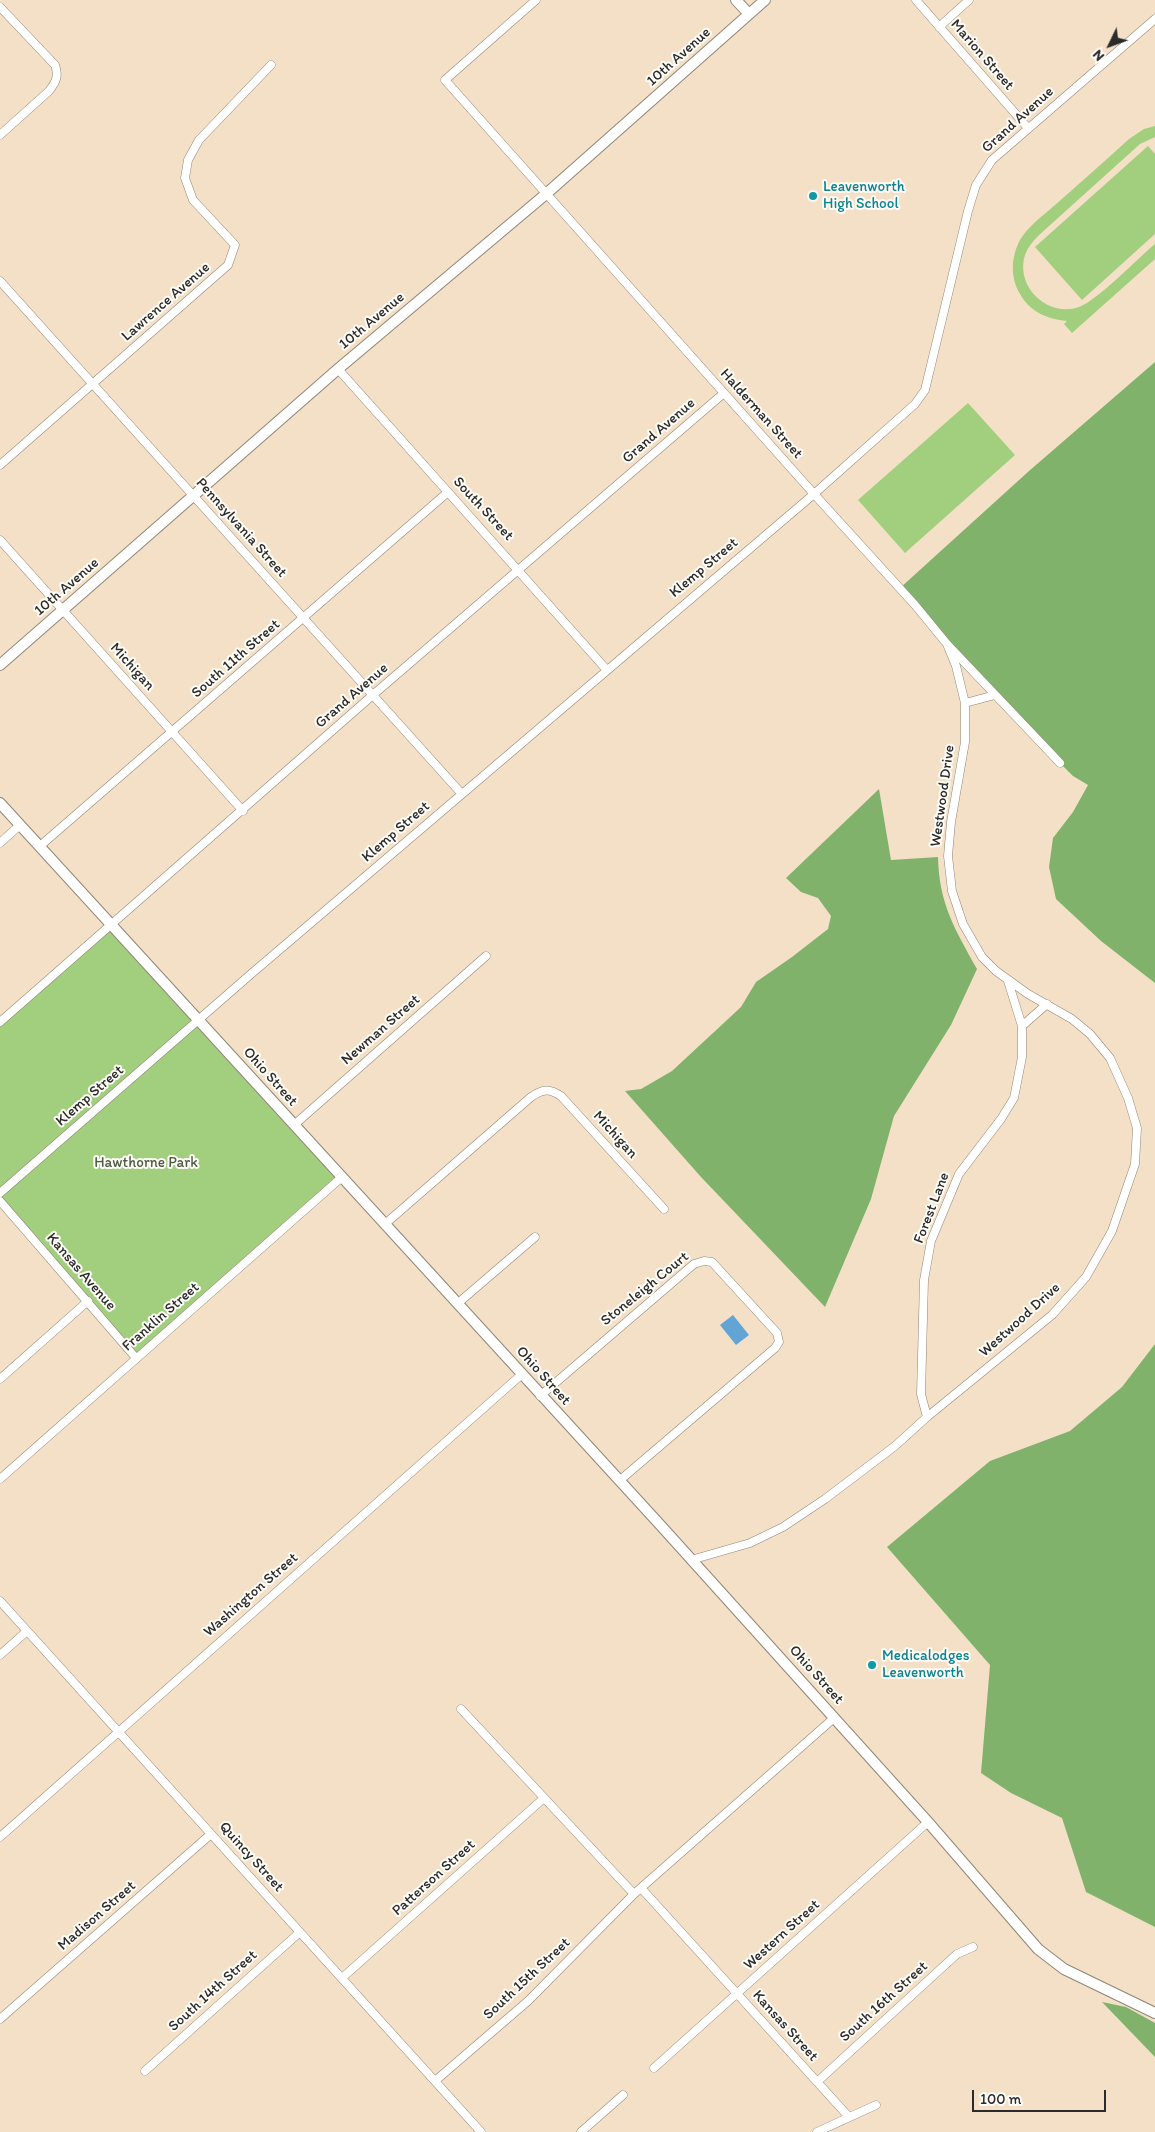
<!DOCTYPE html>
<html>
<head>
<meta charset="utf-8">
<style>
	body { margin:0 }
	#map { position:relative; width:1155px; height:2132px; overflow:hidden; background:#f4e0c6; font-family:Itim,sans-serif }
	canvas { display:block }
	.north { position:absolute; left:1085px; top:20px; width:50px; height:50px; -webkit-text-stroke:4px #fdfcf7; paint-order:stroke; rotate:228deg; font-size:14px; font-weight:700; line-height:20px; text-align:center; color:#2b2b2b }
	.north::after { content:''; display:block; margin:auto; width:18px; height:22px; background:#2b2b2b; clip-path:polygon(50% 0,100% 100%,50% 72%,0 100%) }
	.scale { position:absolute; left:972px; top:2090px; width:134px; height:22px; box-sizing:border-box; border:2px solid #2b2b2b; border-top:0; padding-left:6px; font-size:15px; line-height:18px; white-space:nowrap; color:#2b2b2b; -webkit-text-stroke:4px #fdfcf7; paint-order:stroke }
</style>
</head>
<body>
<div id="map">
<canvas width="1155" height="2132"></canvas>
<div class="north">N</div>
<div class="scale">100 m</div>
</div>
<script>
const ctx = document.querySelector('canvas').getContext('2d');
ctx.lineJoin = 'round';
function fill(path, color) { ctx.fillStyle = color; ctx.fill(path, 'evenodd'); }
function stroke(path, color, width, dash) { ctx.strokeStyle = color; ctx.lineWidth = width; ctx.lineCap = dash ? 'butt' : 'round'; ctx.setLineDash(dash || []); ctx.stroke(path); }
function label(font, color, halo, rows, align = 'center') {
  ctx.font = font + ' Itim,sans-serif'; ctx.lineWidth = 4; ctx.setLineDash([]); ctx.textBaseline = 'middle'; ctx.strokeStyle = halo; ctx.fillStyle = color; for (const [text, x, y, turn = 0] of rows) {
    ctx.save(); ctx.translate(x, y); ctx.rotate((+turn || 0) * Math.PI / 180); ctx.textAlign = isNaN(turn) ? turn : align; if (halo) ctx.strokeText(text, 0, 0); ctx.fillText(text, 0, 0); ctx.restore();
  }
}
fill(new Path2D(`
	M 1155,126 L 1155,137 L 1140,144 L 1038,236 C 1033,241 1028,247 1025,255 C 1015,286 1047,318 1079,307 C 1098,300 1137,259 1155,244 L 1155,259 L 1072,333 L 1064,324 L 1067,321 C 1047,319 1030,312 1020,294 C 1010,277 1011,257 1020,240 C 1028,226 1044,215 1055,205 C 1080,183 1105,161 1129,139 L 1144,129 Z
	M 1148,146 L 1155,154 L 1155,234 L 1082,300 L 1035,247 Z
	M 968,403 L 1015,455 L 905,553 L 858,500 Z
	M 113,925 L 342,1177 L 136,1358 L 0,1201 L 0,1022 Z`), '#a2cf7d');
fill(new Path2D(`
	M 1155,362 L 1155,983 L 1101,941 L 1056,899 L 1049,867 L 1053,838 L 1073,812 L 1088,785 L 1073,776 L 1060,763 L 900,588 L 1029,471 Z
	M 879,789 L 891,860 L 938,857 C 939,904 955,929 977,969 L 951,1025 L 894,1116 L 871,1199 L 825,1307 L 701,1177 L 625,1091 L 641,1089 L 672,1071 L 741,1007 L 756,982 L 792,957 L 828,929 L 831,916 L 818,898 L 801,892 L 786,878 Z
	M 1155,1344 L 1155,1927 L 1086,1892 L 1062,1818 L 1011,1793 L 981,1773 L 990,1665 L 887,1547 L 990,1461 L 1070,1431 L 1122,1387 Z
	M 1102,2002 L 1126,2007 L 1155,2023 L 1155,2057 Z`), '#81b26c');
fill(new Path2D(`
	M 733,1315 L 749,1335 L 736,1345 L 720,1325 Z`), '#61a4d5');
const minor = new Path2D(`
	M 536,0 L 445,80 L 814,494 L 915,605 L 947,644 L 1060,763
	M 916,0 L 1028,128
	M 0,7 L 55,65 C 59,76 56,82 49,91 L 0,135
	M 939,27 L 969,0
	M 0,281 L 461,793
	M 338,369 L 606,669
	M 0,465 L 228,265 L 235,245 L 193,200 L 185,178 L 188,160 L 199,140 L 271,65
	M 0,540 L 243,811
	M 965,703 L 995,695
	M 0,843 L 20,825
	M 40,846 L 448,492
	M 0,1022 L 374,694 L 724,393
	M 1022,1026 L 1047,1004
	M 294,1125 L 486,956
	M 0,1193 L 251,974 L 814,494 L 915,404 L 925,390 L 968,211 L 976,185 L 992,160 L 1155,19
	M 0,1201 L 136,1358
	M 385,1224 L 531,1097 C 543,1089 549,1088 561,1096 L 664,1209
	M 457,1304 L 535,1237
	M 0,1379 L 88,1301
	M 540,1396 L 694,1264 L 704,1261 L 712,1262 L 777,1333 L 779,1342 L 775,1348 L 619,1481
	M 927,1417 L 921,1394 L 924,1280 L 931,1241 L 959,1174 L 1001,1119 L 1014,1098 L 1022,1057 L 1022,1026 L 1008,981
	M 0,1479 L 342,1177
	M 691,1560 L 750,1543 L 783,1527 L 825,1499 L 895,1446 L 927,1417 L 1052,1315 L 1086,1277 L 1112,1231 L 1135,1164 L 1137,1128 L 1128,1098 L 1110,1058 L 1090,1034 L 1072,1019 L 1028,994 L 996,971 L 982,957 L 963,924 L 952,891 L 948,856 L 951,822 L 965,742 L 965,703 L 956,666 L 947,644
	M 0,1601 L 481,2132
	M 0,1655 L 27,1631
	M 461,1709 L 634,1894
	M 0,1837 L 521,1375
	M 641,1888 L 849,2117
	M 342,1978 L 544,1798
	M 0,2019 L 211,1834
	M 654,2068 L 928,1822
	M 145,2071 L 300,1932
	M 435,2081 L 528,2001 L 634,1894 L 834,1718
	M 817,2082 L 957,1954 L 973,1947
	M 581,2132 L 623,2095
	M 817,2132 L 876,2105`);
const tertiary = new Path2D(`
	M 736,0 L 749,14
	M 0,665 L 338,369 L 546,194 L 765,0
	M 0,803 L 663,1528 L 928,1822 L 1038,1949 L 1064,1969 L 1155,2013`);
stroke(minor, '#908678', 9);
stroke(tertiary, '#908678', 12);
stroke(minor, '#fff', 8);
stroke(tertiary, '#fff', 10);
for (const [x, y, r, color] of [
	[813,196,5,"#0f9aa8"],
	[872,1665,5,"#0f9aa8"]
]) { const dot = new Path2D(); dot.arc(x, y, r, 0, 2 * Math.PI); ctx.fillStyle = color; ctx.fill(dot); stroke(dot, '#fdfcf7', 2); }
label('15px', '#2b2b2b', '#fdfcf7', [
	["Marion Street",982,55,49],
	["10th Avenue",679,57,-42],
	["Grand Avenue",1018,120,-42],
	["Lawrence Avenue",166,302,-41],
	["10th Avenue",372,321,-40],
	["Halderman Street",761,414,48],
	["Grand Avenue",659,431,-41],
	["South Street",483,509,47],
	["Pennsylvania Street",241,528,48],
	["Klemp Street",704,568,-40],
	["10th Avenue",67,587,-41],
	["South 11th Street",236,659,-41],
	["Michigan",132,667,48],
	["Grand Avenue",352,696,-41],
	["Westwood Drive",943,796,-82],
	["Klemp Street",396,832,-41],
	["Newman Street",381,1030,-41],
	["Ohio Street",270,1077,48],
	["Klemp Street",90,1096,-41],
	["Michigan",615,1135,48],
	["Forest Lane",932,1208,-69],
	["Kansas Avenue",81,1272,49],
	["Stoneleigh Court",645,1289,-39],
	["Franklin Street",161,1317,-41],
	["Westwood Drive",1020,1320,-42],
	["Ohio Street",543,1376,48],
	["Washington Street",251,1595,-41],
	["Ohio Street",816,1675,48],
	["Quincy Street",251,1857,48],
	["Patterson Street",434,1878,-42],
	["Madison Street",97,1916,-41],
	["Western Street",782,1935,-42],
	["South 15th Street",527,1979,-43],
	["South 14th Street",213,1991,-42],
	["South 16th Street",884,2002,-42],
	["Kansas Street",785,2026,48]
]);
label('15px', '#0d838f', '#fdfcf7', [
	["Leavenworth",823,187],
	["High School",823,204],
	["Medicalodges",882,1656],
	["Leavenworth",882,1673]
], 'left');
label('15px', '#4f5c44', '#fdfcf7', [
	["Hawthorne Park",146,1163]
]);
</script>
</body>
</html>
